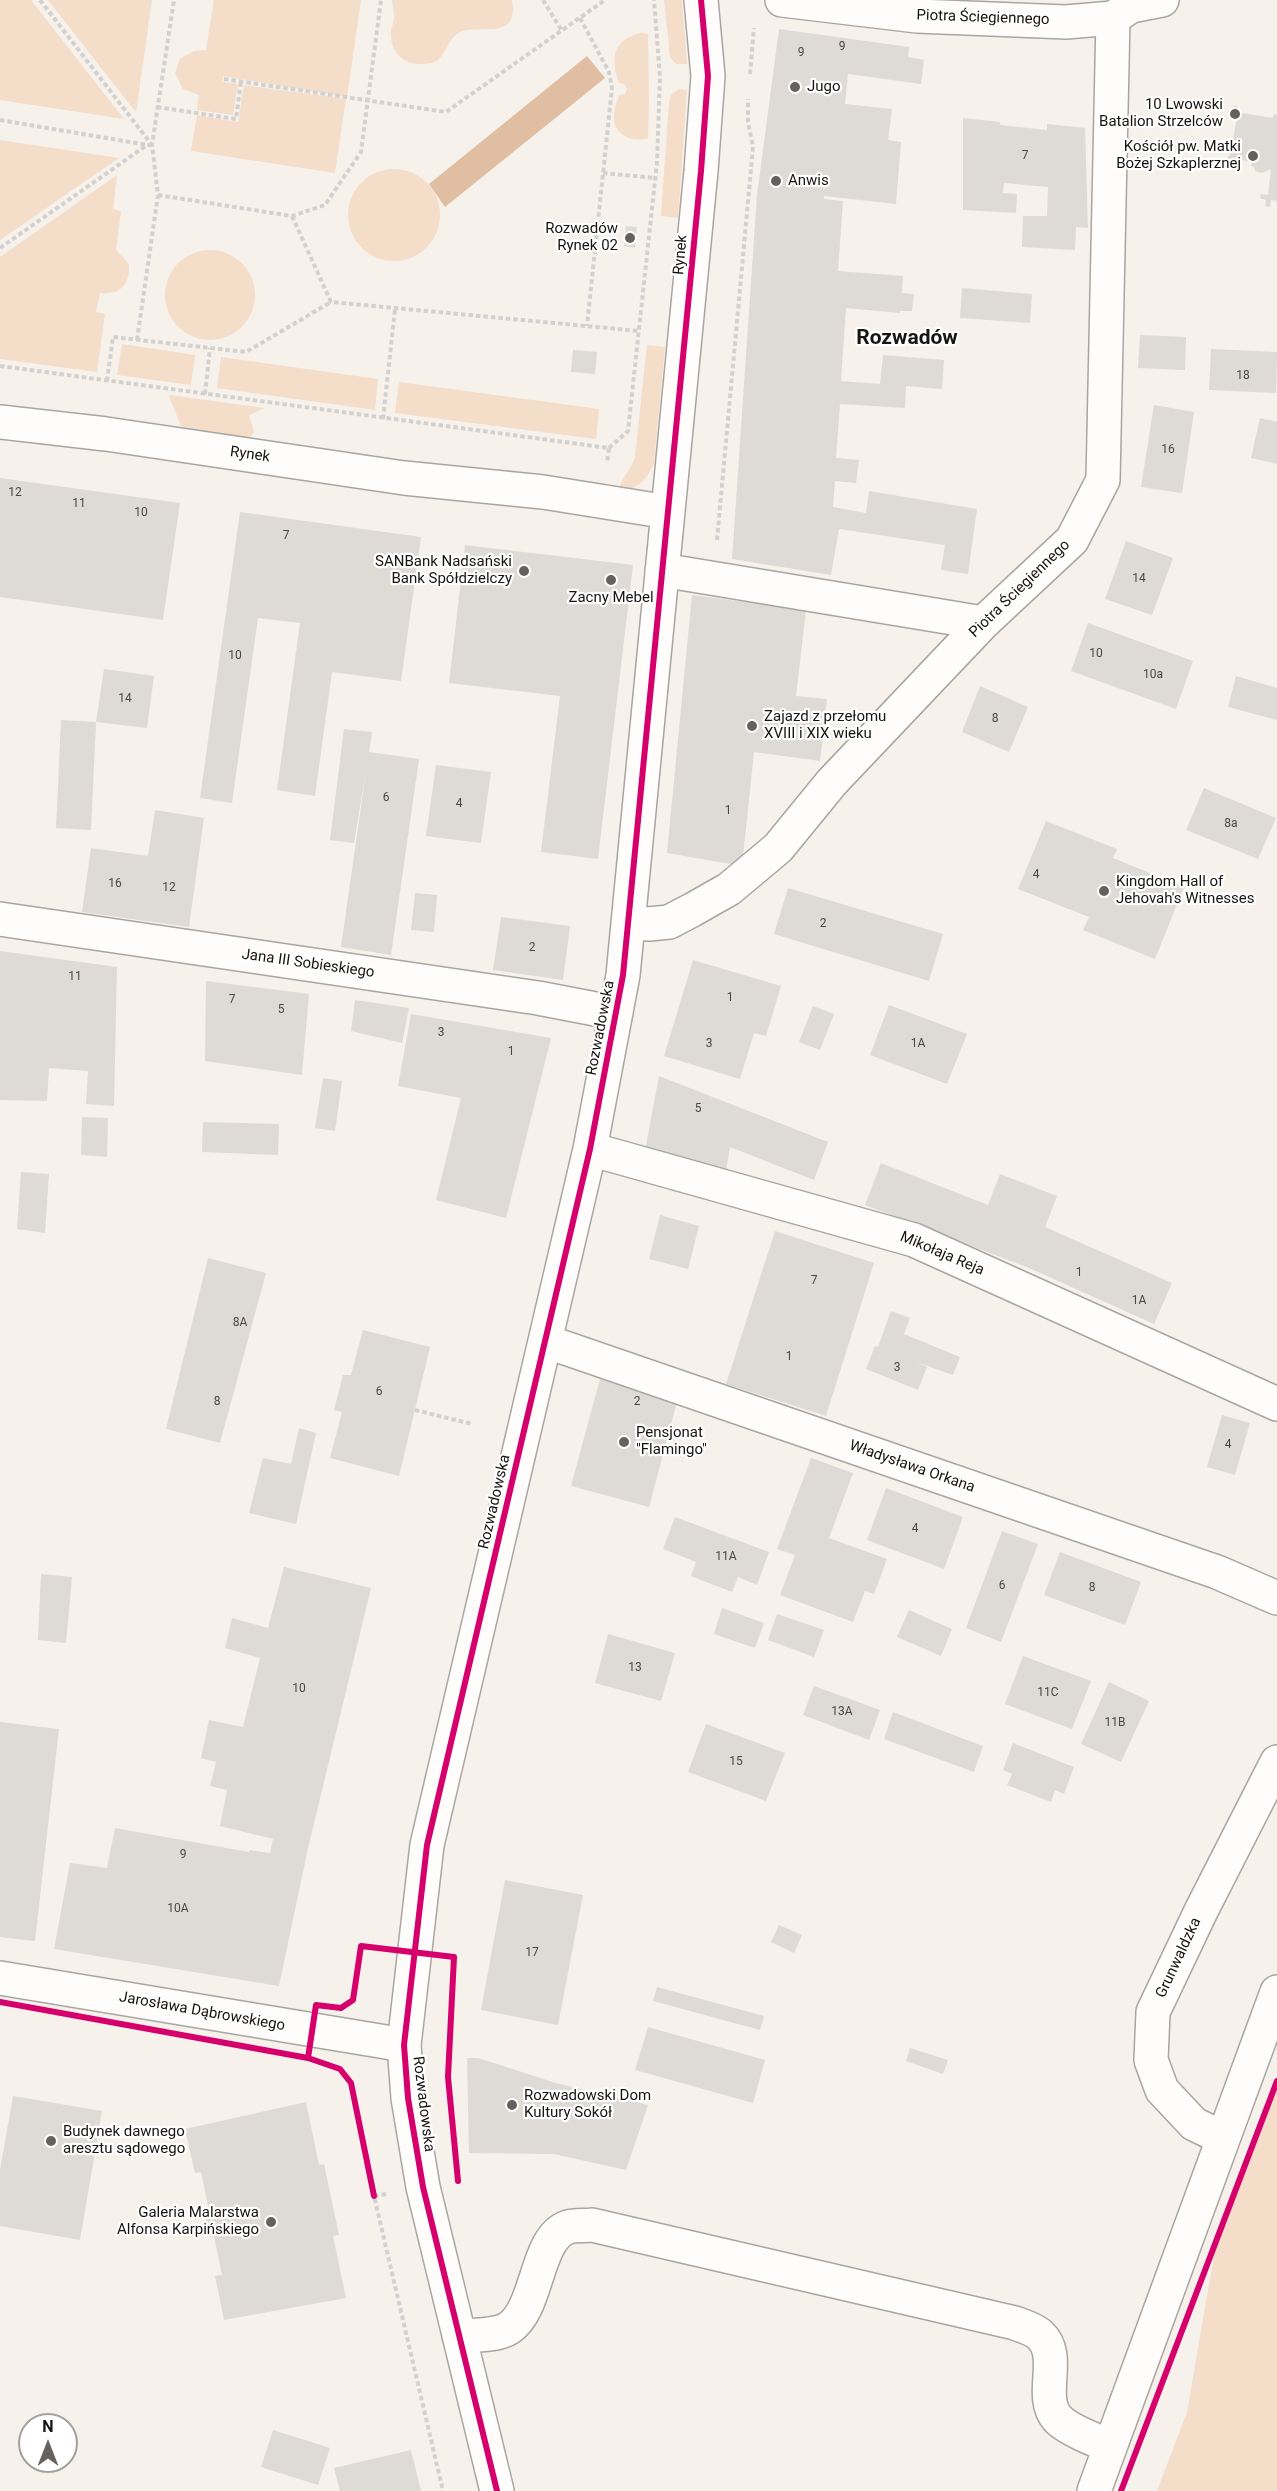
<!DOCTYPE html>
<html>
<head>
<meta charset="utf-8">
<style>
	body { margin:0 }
	#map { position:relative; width:1277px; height:2491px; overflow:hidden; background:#f7f1ec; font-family:Roboto,sans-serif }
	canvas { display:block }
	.north { position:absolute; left:18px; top:2413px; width:60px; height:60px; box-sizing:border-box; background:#fff; border:2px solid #a2a1a0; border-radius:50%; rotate:0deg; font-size:16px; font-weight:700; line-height:24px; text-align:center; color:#171411 }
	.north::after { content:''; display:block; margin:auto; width:21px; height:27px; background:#65615e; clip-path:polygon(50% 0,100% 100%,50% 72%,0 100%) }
</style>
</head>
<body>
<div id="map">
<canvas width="1277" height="2491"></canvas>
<div class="north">N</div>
</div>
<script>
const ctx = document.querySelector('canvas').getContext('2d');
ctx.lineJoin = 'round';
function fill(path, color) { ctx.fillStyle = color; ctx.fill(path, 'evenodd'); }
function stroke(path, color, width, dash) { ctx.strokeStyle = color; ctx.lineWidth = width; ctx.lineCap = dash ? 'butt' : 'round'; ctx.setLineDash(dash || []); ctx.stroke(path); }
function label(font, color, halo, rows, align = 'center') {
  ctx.font = font + ' Roboto,sans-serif'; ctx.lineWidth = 4.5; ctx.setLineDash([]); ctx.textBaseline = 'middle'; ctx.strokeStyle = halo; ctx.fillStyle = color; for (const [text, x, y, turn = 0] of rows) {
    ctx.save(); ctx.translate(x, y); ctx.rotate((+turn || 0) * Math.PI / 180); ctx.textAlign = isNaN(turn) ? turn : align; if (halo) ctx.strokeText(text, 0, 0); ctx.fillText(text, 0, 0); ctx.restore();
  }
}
fill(new Path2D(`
	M 0,0 L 31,0 L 124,119 L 0,100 Z
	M 48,0 L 152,0 L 136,112 L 127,101 Z
	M 214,0 L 361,0 L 347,97 L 223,76 L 222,82 L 238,84 L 233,115 L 197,110 L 199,95 L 183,89 L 175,73 L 180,59 L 194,51 L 206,50 Z
	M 392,0 L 512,0 C 520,45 473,21 457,34 C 448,41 446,53 437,61 C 417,69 393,62 391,37 C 390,31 393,25 394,19 C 395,13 392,6 392,0 Z
	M 664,0 L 682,0 L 687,64 L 676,64 L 670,57 Z
	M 641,33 L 648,34 L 649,103 L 648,138 C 634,143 615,136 614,119 C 613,111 617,103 619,95 L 625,94 L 627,89 L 624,84 L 619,83 C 610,59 613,39 641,33 Z
	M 244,85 L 346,99 L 335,173 L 191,151 L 197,115 L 238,122 Z
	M 679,89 L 687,90 L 678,218 L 661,216 L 669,102 L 671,95 Z
	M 0,140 L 119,158 L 0,240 Z
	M348 215a46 46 0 1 1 92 0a46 46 0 1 1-92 0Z
	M 117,175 L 113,209 L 121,211 L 116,250 L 129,264 C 130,285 120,295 100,293 L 96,312 L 105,314 L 97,372 L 0,359 L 0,257 Z
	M165 295a45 45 0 1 1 90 0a45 45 0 1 1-90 0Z
	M 122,344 L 195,355 L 191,385 L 117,375 Z
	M 647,345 L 665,347 L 654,463 C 647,480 637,489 618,493 C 620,478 631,471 635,457 Z
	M 221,357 L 378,379 L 375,410 L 217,388 Z
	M 399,382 L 599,409 L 596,439 L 395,413 Z
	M 169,396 L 170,395 L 265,408 L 249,415 L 254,432 L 248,441 L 183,431 Z
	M 1277,2078 L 1277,2491 L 1157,2491 L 1187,2412 L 1217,2238 Z`), '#f4ddc9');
fill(new Path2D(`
	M 587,56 L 605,78 L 445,207 L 429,184 Z`), '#dfbea2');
fill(new Path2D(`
	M 779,29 L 909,47 L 908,57 L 924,60 L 921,84 L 848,74 L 845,104 L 892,109 L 888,140 L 901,142 L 896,204 L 824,196 L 824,199 L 843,201 L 838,271 L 903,276 L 902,293 L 914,294 L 912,311 L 900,311 L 900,313 L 846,308 L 841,381 L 880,384 L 883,355 L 944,360 L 942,389 L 906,386 L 905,408 L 840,404 L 836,458 L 859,460 L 856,483 L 835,481 L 833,507 L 866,513 L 869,491 L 977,509 L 968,574 L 941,570 L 945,545 L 839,529 L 831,575 L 732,559 L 757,195 Z
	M 1236,105 L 1242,113 L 1273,118 L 1274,114 L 1277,115 L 1277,201 L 1271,200 L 1270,207 L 1265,206 L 1266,200 L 1260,198 L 1261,194 L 1268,195 L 1271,169 L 1262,173 L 1255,171 L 1255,168 L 1251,166 L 1252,162 L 1235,159 L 1226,165 L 1223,160 L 1230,155 L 1237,117 L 1232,108 Z
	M 963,118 L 1000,122 L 1000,125 L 1047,130 L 1047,124 L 1085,128 L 1088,228 L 1076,227 L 1075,250 L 1022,247 L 1023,216 L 1047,216 L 1048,187 L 1004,183 L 1003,193 L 1017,194 L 1016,213 L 963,210 Z
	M 626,226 L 637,227 L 635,248 L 624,246 Z
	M 962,288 L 1032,294 L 1030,323 L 960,318 Z
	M 1140,335 L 1186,337 L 1185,370 L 1138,368 Z
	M 1211,349 L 1277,352 L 1276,393 L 1209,390 Z
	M 573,350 L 597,352 L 595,374 L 571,372 Z
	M 1154,405 L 1194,412 L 1182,493 L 1141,487 Z
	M 1260,418 L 1277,422 L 1277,464 L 1251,458 Z
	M 0,478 L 180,503 L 163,620 L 0,597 Z
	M 240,512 L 421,537 L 401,681 L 332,672 L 315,796 L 277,790 L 300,623 L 258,618 L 232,803 L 200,798 Z
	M 1126,541 L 1173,558 L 1152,615 L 1105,599 Z
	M 465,545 L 633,565 L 598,859 L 541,852 L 560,696 L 449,683 Z
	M 692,595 L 806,610 L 796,696 L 827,699 L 820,761 L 754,752 L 742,866 L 667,853 Z
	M 1088,623 L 1193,661 L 1176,709 L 1071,671 Z
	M 104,669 L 154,676 L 147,728 L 96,722 Z
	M 1236,676 L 1277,688 L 1277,720 L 1228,707 Z
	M 980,686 L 1028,707 L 1009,752 L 962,732 Z
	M 61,720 L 96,722 L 91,830 L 56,828 Z
	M 344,729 L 372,732 L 369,752 L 419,759 L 391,955 L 341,947 L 366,771 L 354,843 L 330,840 Z
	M 436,765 L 491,772 L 481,843 L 426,836 Z
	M 1204,788 L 1276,818 L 1258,859 L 1186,830 Z
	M 155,810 L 204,818 L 189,927 L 82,912 L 91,848 L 148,856 Z
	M 1046,821 L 1117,849 L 1113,858 L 1184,887 L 1155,959 L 1083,930 L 1089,917 L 1018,889 Z
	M 788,888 L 943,934 L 929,981 L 774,934 Z
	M 415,893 L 437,895 L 434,932 L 411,930 Z
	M 501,917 L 570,926 L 563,980 L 493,970 Z
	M 0,951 L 117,967 L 114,1106 L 86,1104 L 88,1071 L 49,1068 L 47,1101 L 0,1100 Z
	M 693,960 L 781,986 L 766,1036 L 754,1033 L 740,1079 L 664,1056 Z
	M 206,981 L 309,994 L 302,1075 L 205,1061 Z
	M 355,1000 L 409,1008 L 402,1043 L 351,1031 Z
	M 889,1005 L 967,1034 L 947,1084 L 870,1055 Z
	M 813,1006 L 834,1014 L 820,1050 L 799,1042 Z
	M 411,1014 L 551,1038 L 506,1218 L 436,1200 L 461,1098 L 398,1086 Z
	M 659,1076 L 828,1142 L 814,1180 L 730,1147 L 726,1171 L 644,1156 Z
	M 323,1078 L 342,1081 L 335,1131 L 315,1128 Z
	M 82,1117 L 108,1118 L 107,1157 L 81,1155 Z
	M 203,1122 L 279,1124 L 278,1155 L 202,1152 Z
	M 881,1163 L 988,1205 L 1000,1174 L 1057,1196 L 1045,1227 L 1172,1283 L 1154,1324 L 1029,1268 L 865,1205 Z
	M 21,1172 L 49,1174 L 45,1233 L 17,1229 Z
	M 660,1215 L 699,1226 L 688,1269 L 649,1259 Z
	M 775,1231 L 874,1263 L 826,1416 L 726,1384 Z
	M 208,1258 L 266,1273 L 220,1443 L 166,1429 Z
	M 891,1311 L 910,1318 L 904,1334 L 960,1357 L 953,1375 L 916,1362 L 927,1367 L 918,1390 L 866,1369 L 875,1346 L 878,1347 Z
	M 363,1330 L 430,1347 L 399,1476 L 330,1458 L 342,1412 L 334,1410 L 343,1375 L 351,1375 Z
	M 601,1375 L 678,1398 L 649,1507 L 571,1486 Z
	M 1222,1415 L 1250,1423 L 1235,1475 L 1207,1467 Z
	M 299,1428 L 316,1433 L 296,1524 L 249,1513 L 263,1458 L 291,1464 Z
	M 811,1458 L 853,1473 L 829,1538 L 887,1559 L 874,1594 L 865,1591 L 853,1622 L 780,1595 L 795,1555 L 777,1549 Z
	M 886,1488 L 963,1517 L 944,1569 L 867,1540 Z
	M 675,1517 L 769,1552 L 757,1585 L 738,1577 L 732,1592 L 691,1576 L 696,1562 L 663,1549 Z
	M 1002,1531 L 1038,1544 L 1001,1642 L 966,1628 Z
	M 1060,1552 L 1141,1582 L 1125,1625 L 1044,1595 Z
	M 284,1567 L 371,1588 L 308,1848 L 279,1986 L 54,1949 L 70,1863 L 107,1868 L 115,1828 L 249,1852 L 250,1850 L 270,1853 L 273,1839 L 220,1826 L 227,1790 L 210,1786 L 216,1762 L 201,1758 L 209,1720 L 243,1727 L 260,1658 L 225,1648 L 232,1618 L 268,1628 Z
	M 41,1574 L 72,1577 L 66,1643 L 38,1640 Z
	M 722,1608 L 764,1623 L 755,1648 L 714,1634 Z
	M 909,1610 L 952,1629 L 941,1656 L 897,1637 Z
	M 777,1614 L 824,1630 L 814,1657 L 768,1640 Z
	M 608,1634 L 675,1653 L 661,1701 L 595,1683 Z
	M 1023,1656 L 1091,1681 L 1072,1729 L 1005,1704 Z
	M 1109,1682 L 1149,1701 L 1121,1762 L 1081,1744 Z
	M 814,1686 L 880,1710 L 869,1740 L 803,1715 Z
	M 893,1712 L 983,1746 L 974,1772 L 884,1739 Z
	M 0,1722 L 59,1729 L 35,1941 L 0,1937 Z
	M 706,1724 L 785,1753 L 766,1801 L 688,1772 Z
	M 1013,1743 L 1074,1767 L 1064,1794 L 1055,1790 L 1051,1802 L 1007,1785 L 1012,1774 L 1003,1770 Z
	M 505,1880 L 583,1895 L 558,2025 L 481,2010 Z
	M 779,1925 L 802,1935 L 794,1953 L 771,1942 Z
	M 657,1987 L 764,2016 L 760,2030 L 653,2001 Z
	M 648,2027 L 765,2060 L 753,2103 L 635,2070 Z
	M 910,2048 L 948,2060 L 943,2074 L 906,2061 Z
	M 467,2058 L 478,2058 L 556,2083 L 648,2105 L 626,2170 L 554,2154 L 469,2153 Z
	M 13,2096 L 102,2111 L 80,2240 L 0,2226 L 0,2170 Z
	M 306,2102 L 319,2165 L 324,2164 L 339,2235 L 333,2236 L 346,2298 L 224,2320 L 215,2276 L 222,2275 L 214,2236 L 210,2238 L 204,2210 L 209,2210 L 201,2172 L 195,2173 L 185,2129 Z
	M 273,2430 L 330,2448 L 318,2485 L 261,2467 Z
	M 411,2450 L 421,2491 L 340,2491 L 334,2468 Z`), '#dedad6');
const minor = new Path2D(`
	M 782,0 L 917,16 L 1066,22 L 1113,18 L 1131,6 L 1162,0
	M 0,422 L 106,434 L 404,478 L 543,492 L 668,512
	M 662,570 L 983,623
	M 0,919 L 538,998 L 616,1013
	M 628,922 L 649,924 L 669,922 L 692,910 L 729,889 L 778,848 L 832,782 L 983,623 L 1072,540 L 1103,480 L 1113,18
	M 590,1149 L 914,1240 L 1277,1404
	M 545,1341 L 1217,1572 L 1277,1598
	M 0,1978 L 404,2045
	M 1223,2138 L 1194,2124 L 1162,2090 L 1151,2060 L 1153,2012 L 1201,1911 L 1277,1762
	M 459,2336 C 474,2335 497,2336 509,2328 C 539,2308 535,2238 568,2227 C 575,2225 585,2226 592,2225 L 1015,2323 C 1022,2326 1034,2329 1040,2335 C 1063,2356 1038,2395 1057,2418 C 1066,2429 1097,2441 1110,2446
	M 497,2491 L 423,2187 L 408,2098 L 404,2045 L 427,1845 L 590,1149 L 623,975 L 701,171 L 708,76 L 701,0
	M 1094,2491 L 1277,1992`);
stroke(minor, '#a9a5a1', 36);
stroke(new Path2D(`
	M 40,0 L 152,145
	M 543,0 L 562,31
	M 580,18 L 609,72 L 612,88 L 587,326
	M 750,74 L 754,28
	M 224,79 L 446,112 L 605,0
	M 157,107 L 236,119 L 241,81
	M 0,120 L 148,145
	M 603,173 L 655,178
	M 158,195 L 292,216 L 325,205 L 361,152 L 381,0
	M 292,216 L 331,302 L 639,331
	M 0,248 L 147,145 L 152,145
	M 137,340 L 158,195 L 152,145 L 174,0
	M 0,366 L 609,448 L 607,462
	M 107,381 L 113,337 L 246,352 L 331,302
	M 205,394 L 210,348
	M 383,419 L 395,309
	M 609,448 L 628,431 L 657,162 L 660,77 L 654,0
	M 717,540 L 753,147 L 748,122 L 748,99
	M 415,1410 L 472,1424
	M 386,2194 L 374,2196 L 443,2491`), '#d2d1cf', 4, [4.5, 3]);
stroke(minor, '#fefdfc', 33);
stroke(new Path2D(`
	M 0,2002 L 308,2058 L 340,2069 L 351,2083 L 374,2196
	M 308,2058 L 316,2005 L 341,2008 L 353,2000 L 361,1946 L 454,1957 L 448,2077 L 458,2181
	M 497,2491 L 423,2187 L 408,2098 L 404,2045 L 427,1845 L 590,1149 L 623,975 L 701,171 L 708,76 L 701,0
	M 1121,2491 L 1277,2081`), '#d6006c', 6);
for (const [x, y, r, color] of [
	[795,87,6,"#65615e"],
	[1235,114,6,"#65615e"],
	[1253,156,6,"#65615e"],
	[776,181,6,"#65615e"],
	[630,238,6,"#65615e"],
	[524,571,6,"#65615e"],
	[611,580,6,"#65615e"],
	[752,726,6,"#65615e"],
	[1104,891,6,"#65615e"],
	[624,1442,6,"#65615e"],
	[512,2105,6,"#65615e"],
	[51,2141,6,"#65615e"],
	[271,2222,6,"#65615e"]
]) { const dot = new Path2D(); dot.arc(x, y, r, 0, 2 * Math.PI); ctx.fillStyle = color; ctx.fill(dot); stroke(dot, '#fff', 2); }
label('12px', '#4a4643', null, [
	["9",842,47],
	["9",801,53],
	["7",1025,156],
	["18",1243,376],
	["16",1168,450],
	["12",15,493],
	["11",79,504],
	["10",141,513],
	["7",286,536],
	["14",1139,579],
	["10",1096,654],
	["10",235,656],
	["10a",1153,675],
	["14",125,699],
	["8",995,719],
	["6",386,798],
	["4",459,804],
	["1",728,811],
	["8a",1231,824],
	["4",1036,875],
	["16",115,884],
	["12",169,888],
	["2",823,924],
	["2",532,948],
	["11",75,977],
	["1",730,998],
	["7",232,1000],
	["5",281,1010],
	["3",441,1033],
	["3",709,1044],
	["1A",918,1044],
	["1",511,1052],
	["5",698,1109],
	["1",1079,1273],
	["7",814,1281],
	["1A",1139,1301],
	["8A",240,1323],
	["1",789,1357],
	["3",897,1368],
	["6",379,1392],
	["8",217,1402],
	["2",637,1402],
	["4",1228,1445],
	["4",915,1529],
	["11A",726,1557],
	["6",1002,1586],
	["8",1092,1588],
	["13",635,1668],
	["10",299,1689],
	["11C",1048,1693],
	["13A",842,1712],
	["11B",1115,1723],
	["15",736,1762],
	["9",183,1855],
	["10A",178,1909],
	["17",532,1953]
]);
label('15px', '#171411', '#fff', [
	["Piotra Ściegiennego",983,18,2],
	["Rynek",681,255,-85],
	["Rynek",250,455,8],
	["Piotra Ściegiennego",1020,589,-44],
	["Jana III Sobieskiego",308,964,8],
	["Rozwadowska",601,1028,-79],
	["Mikołaja Reja",942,1254,23],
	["Władysława Orkana",912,1467,19],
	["Rozwadowska",495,1502,-77],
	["Grunwaldzka",1179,1958,-65],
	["Jarosława Dąbrowskiego",202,2012,10],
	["Rozwadowska",423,2104,83]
]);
label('15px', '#171411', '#fff', [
	["Jugo",807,87],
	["10 Lwowski",1223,105,"right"],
	["Batalion Strzelców",1223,122,"right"],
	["Kościół pw. Matki",1241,147,"right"],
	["Bożej Szkaplerznej",1241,164,"right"],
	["Anwis",788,181],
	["Rozwadów",618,229,"right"],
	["Rynek 02",618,246,"right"],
	["SANBank Nadsański",512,562,"right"],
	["Bank Spółdzielczy",512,579,"right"],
	["Zacny Mebel",611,598,"center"],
	["Zajazd z przełomu",764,717],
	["XVIII i XIX wieku",764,734],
	["Kingdom Hall of",1116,882],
	["Jehovah's Witnesses",1116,899],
	["Pensjonat",636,1433],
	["\"Flamingo\"",636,1450],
	["Rozwadowski Dom",524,2096],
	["Kultury Sokół",524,2113],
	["Budynek dawnego",63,2132],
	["aresztu sądowego",63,2149],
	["Galeria Malarstwa",259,2213,"right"],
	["Alfonsa Karpińskiego",259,2230,"right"]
], 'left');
label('bold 21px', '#171411', '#fff', [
	["Rozwadów",907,339]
]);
</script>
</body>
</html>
